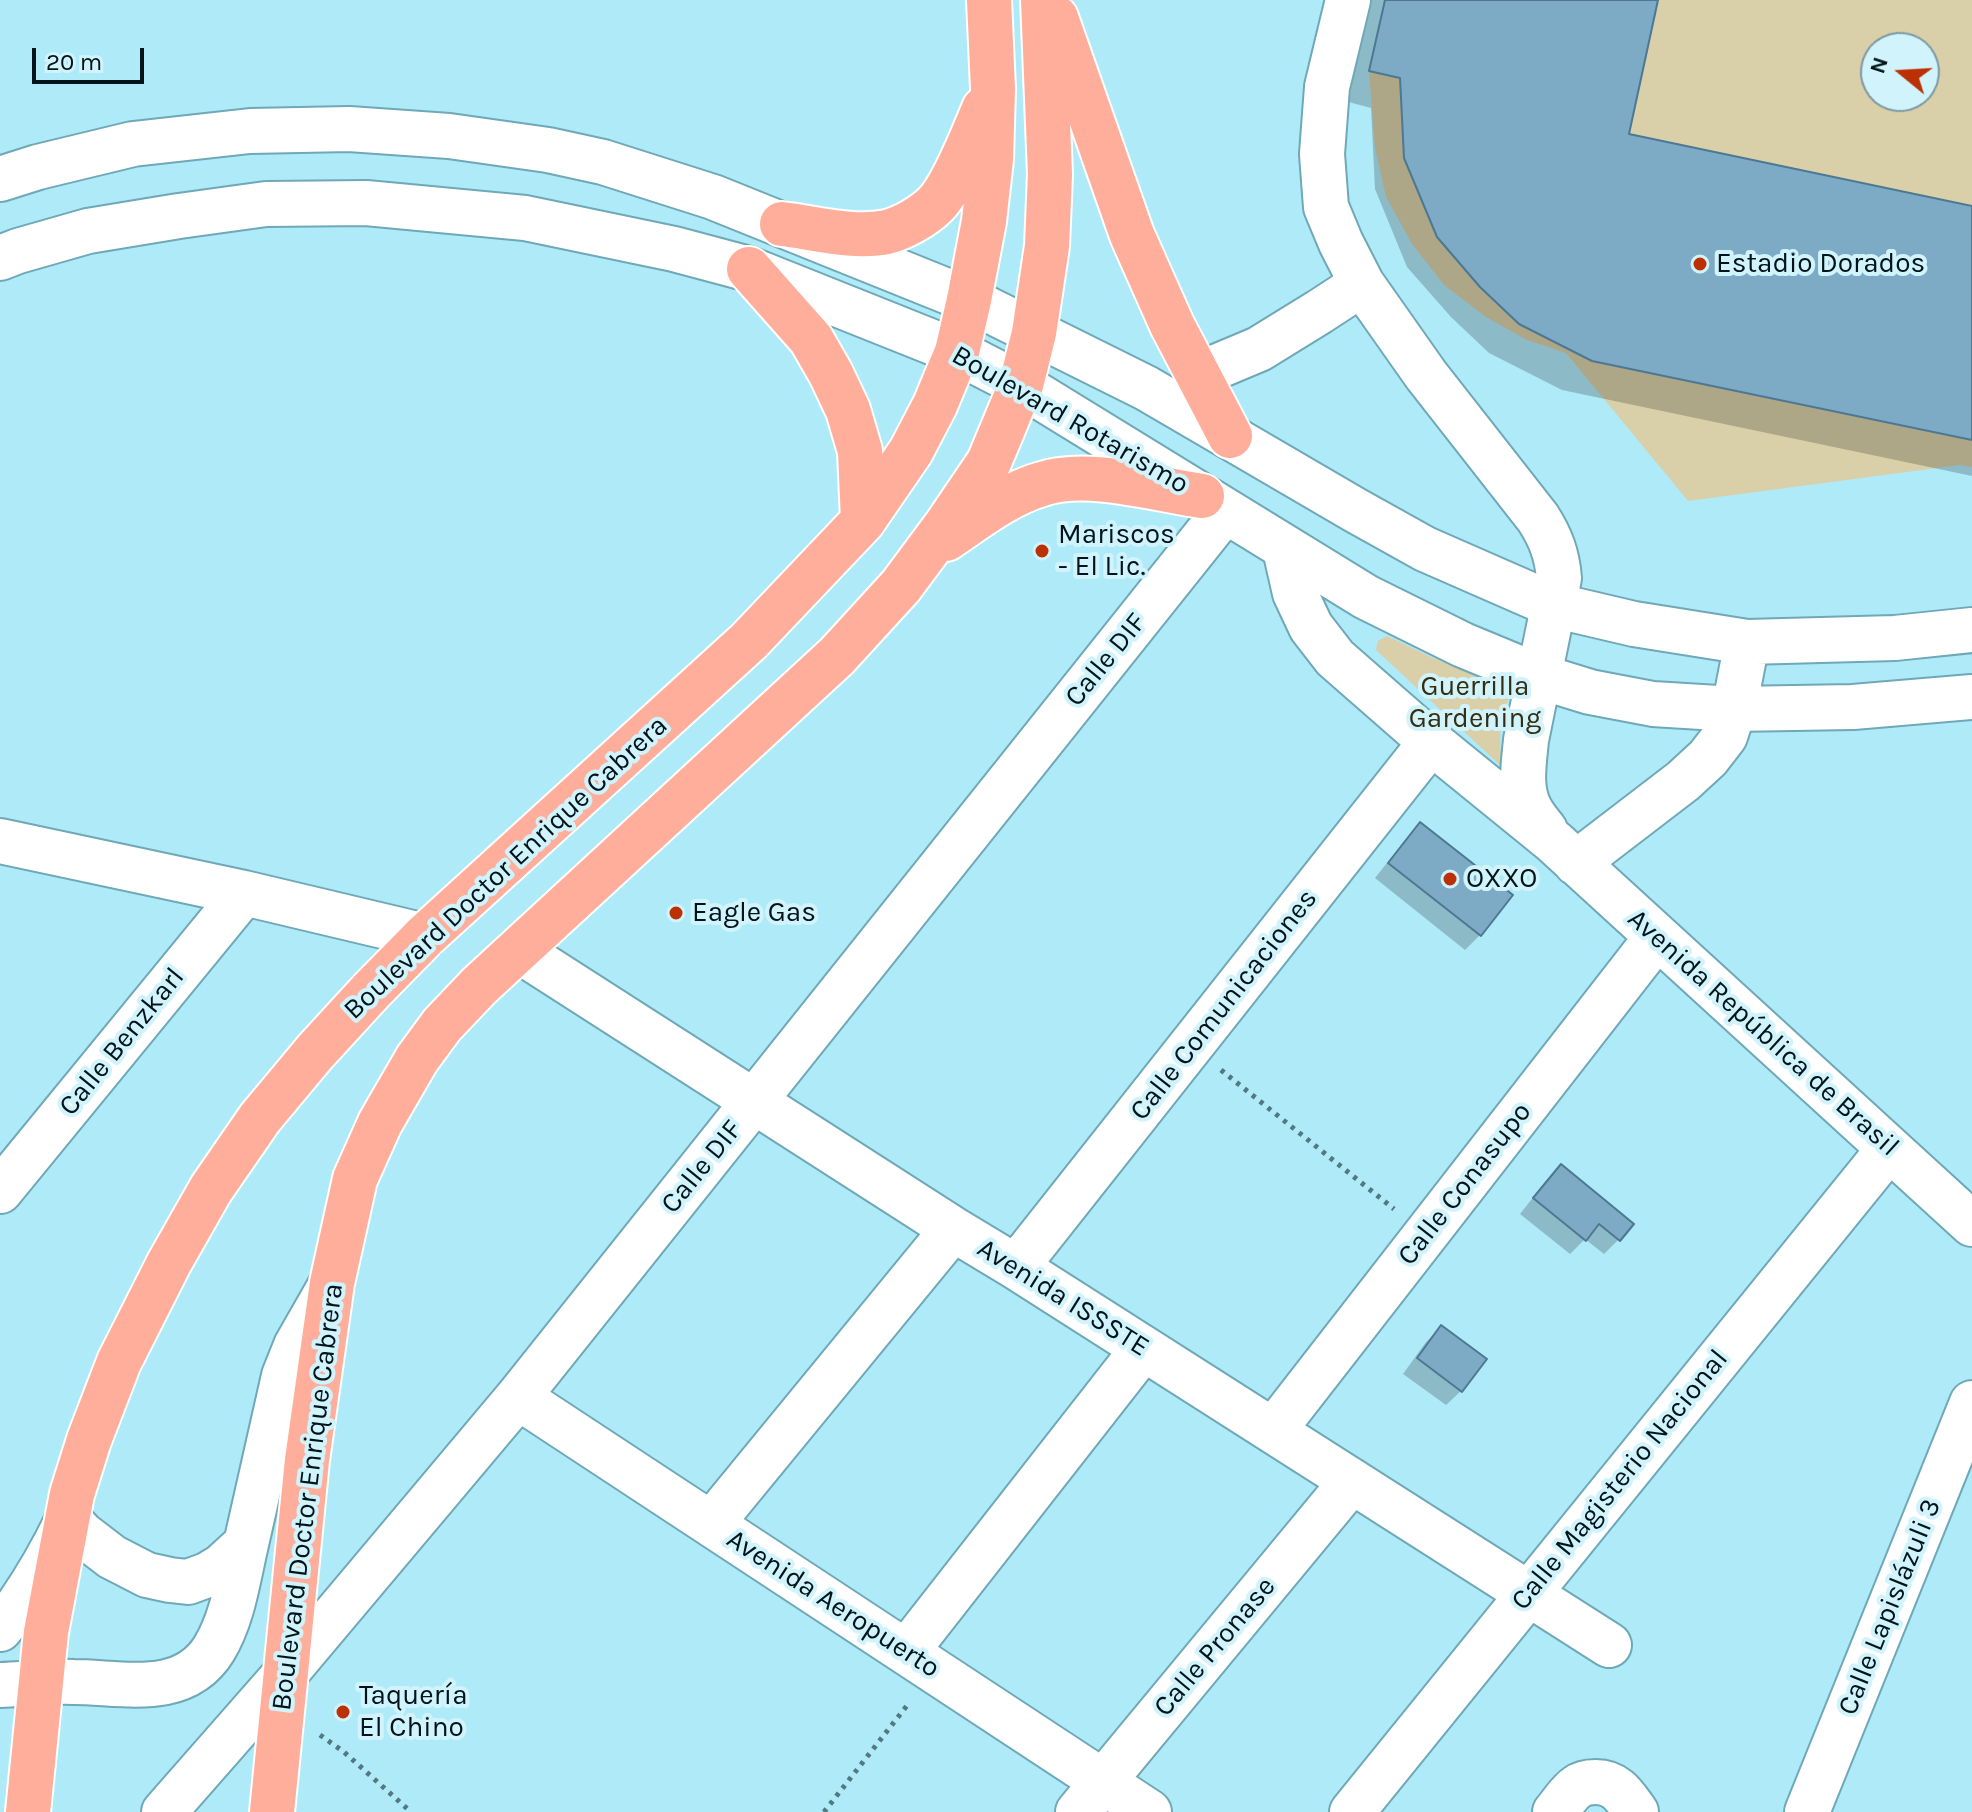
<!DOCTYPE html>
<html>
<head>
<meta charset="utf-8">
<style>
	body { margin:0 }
	#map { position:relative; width:1972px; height:1812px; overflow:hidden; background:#afeaf9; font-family:Karla,sans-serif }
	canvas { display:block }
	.north { position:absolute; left:1860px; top:32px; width:80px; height:80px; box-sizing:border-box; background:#d0f3fc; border:2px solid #7d9aa1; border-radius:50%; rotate:288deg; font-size:22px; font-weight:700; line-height:32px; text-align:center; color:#001419 }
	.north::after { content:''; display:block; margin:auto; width:28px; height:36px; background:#bb3103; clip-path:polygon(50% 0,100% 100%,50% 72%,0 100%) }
	.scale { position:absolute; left:32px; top:48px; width:112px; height:36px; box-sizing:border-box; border:4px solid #001419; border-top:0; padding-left:10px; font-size:24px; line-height:28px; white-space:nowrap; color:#001419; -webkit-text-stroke:6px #d0f3fc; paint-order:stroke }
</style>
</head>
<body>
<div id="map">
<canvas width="1972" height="1812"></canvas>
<div class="north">N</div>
<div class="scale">20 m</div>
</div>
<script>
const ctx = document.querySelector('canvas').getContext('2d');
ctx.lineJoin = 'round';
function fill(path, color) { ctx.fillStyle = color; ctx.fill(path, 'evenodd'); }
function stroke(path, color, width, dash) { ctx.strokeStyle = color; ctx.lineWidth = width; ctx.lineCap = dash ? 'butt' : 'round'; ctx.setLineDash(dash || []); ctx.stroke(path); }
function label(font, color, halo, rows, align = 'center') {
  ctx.font = font + ' Karla,sans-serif'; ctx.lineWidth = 8; ctx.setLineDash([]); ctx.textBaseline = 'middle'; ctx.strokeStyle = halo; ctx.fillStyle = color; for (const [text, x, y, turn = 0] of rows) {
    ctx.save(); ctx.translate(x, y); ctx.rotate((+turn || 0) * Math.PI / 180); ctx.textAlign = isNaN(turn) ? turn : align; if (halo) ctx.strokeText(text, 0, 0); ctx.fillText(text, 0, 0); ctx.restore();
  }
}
fill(new Path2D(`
	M 1385,0 L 1972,0 L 1972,467 L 1960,465 L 1688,501 L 1566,353 L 1527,340 L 1486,317 L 1444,285 L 1412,244 L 1386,197 L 1375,148 L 1369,71 ZM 1876,48 L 1924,48 L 1924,96 L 1876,96 Z
	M 1387,636 L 1433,658 L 1507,685 L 1510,697 C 1497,719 1500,743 1502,767 L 1376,650 L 1378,641 Z`), '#d9d0a9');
fill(new Path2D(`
	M 1363,0 L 1655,0 L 1627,135 L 1972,208 L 1972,476 L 1562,390 L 1489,353 L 1451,317 L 1407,267 L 1375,189 L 1371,108 L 1341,100 Z
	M 1421,824 L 1510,896 L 1480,935 L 1465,950 L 1375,878 L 1406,839 Z
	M 1561,1167 L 1619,1239 L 1604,1254 L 1585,1239 L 1570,1254 L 1520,1214 L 1546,1181 Z
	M 1441,1327 L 1461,1391 L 1446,1405 L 1403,1374 L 1426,1342 Z`), '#0003');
const building = new Path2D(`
	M 1385,0 L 1658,0 L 1629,134 L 1972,206 L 1972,440 L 1592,361 L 1519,324 L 1480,287 L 1437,237 L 1404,158 L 1400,78 L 1369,71 Z
	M 1420,822 L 1513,895 L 1481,936 L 1388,863 Z
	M 1561,1164 L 1634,1224 L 1620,1241 L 1599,1224 L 1586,1241 L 1533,1198 Z
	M 1441,1325 L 1487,1359 L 1462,1392 L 1417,1358 Z`);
fill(building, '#7dabc6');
stroke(building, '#4c7892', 2);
const minor = new Path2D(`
	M 1348,0 L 1327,87 L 1322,154 L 1326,207 L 1341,243 L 1362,284 L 1426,375 L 1538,518 C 1551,538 1557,555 1559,578 L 1526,740 C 1524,763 1519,788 1530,809 C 1534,817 1540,824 1545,830
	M 0,179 L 38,167 L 133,144 L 250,131 L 349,129 L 449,136 L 548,150 L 603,162 L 713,197 L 969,300 L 1146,388 L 1355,510 L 1425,549 L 1553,605 L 1634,624 L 1747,642 L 1895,638 L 1972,630
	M 0,258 L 18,251 L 88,231 L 179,216 L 266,204 L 366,203 L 525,218 L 674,249 L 749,269 L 957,352 L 1021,385 L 1366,597 L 1463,645 L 1538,676 L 1590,692 L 1653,704 L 1734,709 L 1853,707 L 1972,697
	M 1197,375 L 1259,349 L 1319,312 L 1362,284
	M 1285,549 L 1295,593 L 1311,627 L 1335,658 L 1431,742 L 1554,842 L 1972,1224
	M 0,841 L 244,893 L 425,936
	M 1576,863 L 1683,781 L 1708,758 L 1725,736 L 1734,709 L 1747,642
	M 518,950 L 953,1229 L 1016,1267 L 1609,1645
	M 0,1191 L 244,893
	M 1016,1267 L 1431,742
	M 518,1397 L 1149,1812
	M 1273,1431 L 1657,937
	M 711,1524 L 953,1229
	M 0,1629 C 28,1595 49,1558 68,1519 L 82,1534 L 112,1557 L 147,1575 L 170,1580 L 188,1582 L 207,1575 L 222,1566 L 246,1544 L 284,1376 L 296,1346 L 332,1283
	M 906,1652 L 1143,1349
	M 0,1685 C 24,1684 49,1681 74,1682 C 122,1682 183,1699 214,1649 C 233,1618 238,1578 246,1544
	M 164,1812 L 286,1673 L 518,1397 L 1225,511
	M 1078,1812 L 1352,1481
	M 1352,1812 L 1889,1149
	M 1555,1812 C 1562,1804 1569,1792 1577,1787 C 1582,1783 1590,1782 1596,1782 C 1617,1782 1625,1797 1636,1812
	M 1807,1812 L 1972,1403`);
const major = new Path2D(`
	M 1056,18 L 1132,235 L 1172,325 L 1230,436
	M 782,224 C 815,228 854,239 887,232 C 903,228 924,216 936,204 C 954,185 973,135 984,109
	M 749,269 L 811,339 L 831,374 L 848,410 L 860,451 L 863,521
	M 946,539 C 976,519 1007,494 1042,484 C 1087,469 1155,489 1202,496
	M 28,1812 L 46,1632 L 72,1494 L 89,1440 L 119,1362 L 169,1263 L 211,1189 L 260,1118 L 315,1052 L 371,991 L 425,936 L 749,641 L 863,521 L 911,451 L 935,405 L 957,352 L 969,300 L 984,221 L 991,159 L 993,89 L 989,0
	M 272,1812 L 307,1460 L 332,1283 L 355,1179 L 380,1123 L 417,1059 L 442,1025 L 479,986 L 837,656 L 901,586 L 947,524 L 989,462 L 1021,385 L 1034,333 L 1047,246 L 1050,174 L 1043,0`);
stroke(minor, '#6fa8b7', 48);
stroke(major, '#fff', 48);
stroke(new Path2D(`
	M 1221,1070 L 1394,1209
	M 320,1735 L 344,1752 L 411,1812
	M 824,1812 L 909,1703`), '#527882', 5, [4, 6]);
stroke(minor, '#fff', 44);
stroke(major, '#feae9a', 44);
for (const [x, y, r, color] of [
	[1700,264,8,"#bb3103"],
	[1042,551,8,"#bb3103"],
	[1450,879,8,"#bb3103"],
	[676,913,8,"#bb3103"],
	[343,1712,8,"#bb3103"]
]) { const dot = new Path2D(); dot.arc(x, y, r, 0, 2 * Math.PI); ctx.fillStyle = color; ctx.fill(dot); stroke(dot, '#d0f3fc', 3); }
label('28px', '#001419', '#d0f3fc', [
	["Estadio Dorados",1716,264],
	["Mariscos",1058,535],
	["- El Lic.",1058,567],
	["OXXO",1466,879],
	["Eagle Gas",692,913],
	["Taquería",359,1696],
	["El Chino",359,1728]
], 'left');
label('28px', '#001419', '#d0f3fc', [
	["Boulevard Rotarismo",1070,420,30],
	["Calle DIF",1106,660,-51],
	["Boulevard Doctor Enrique Cabrera",506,868,-43],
	["Calle Comunicaciones",1224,1005,-52],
	["Avenida República de Brasil",1763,1033,42],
	["Calle Benzkarl",122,1042,-51],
	["Calle DIF",702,1167,-51],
	["Calle Conasupo",1465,1184,-52],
	["Avenida ISSSTE",1063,1298,32],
	["Calle Magisterio Nacional",1620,1480,-51],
	["Boulevard Doctor Enrique Cabrera",308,1497,-83],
	["Avenida Aeropuerto",833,1604,33],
	["Calle Lapislázuli 3",1890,1607,-68],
	["Calle Pronase",1215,1647,-50]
]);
label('28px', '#352e12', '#d0f3fc', [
	["Guerrilla",1475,687],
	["Gardening",1475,719]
]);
</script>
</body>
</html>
